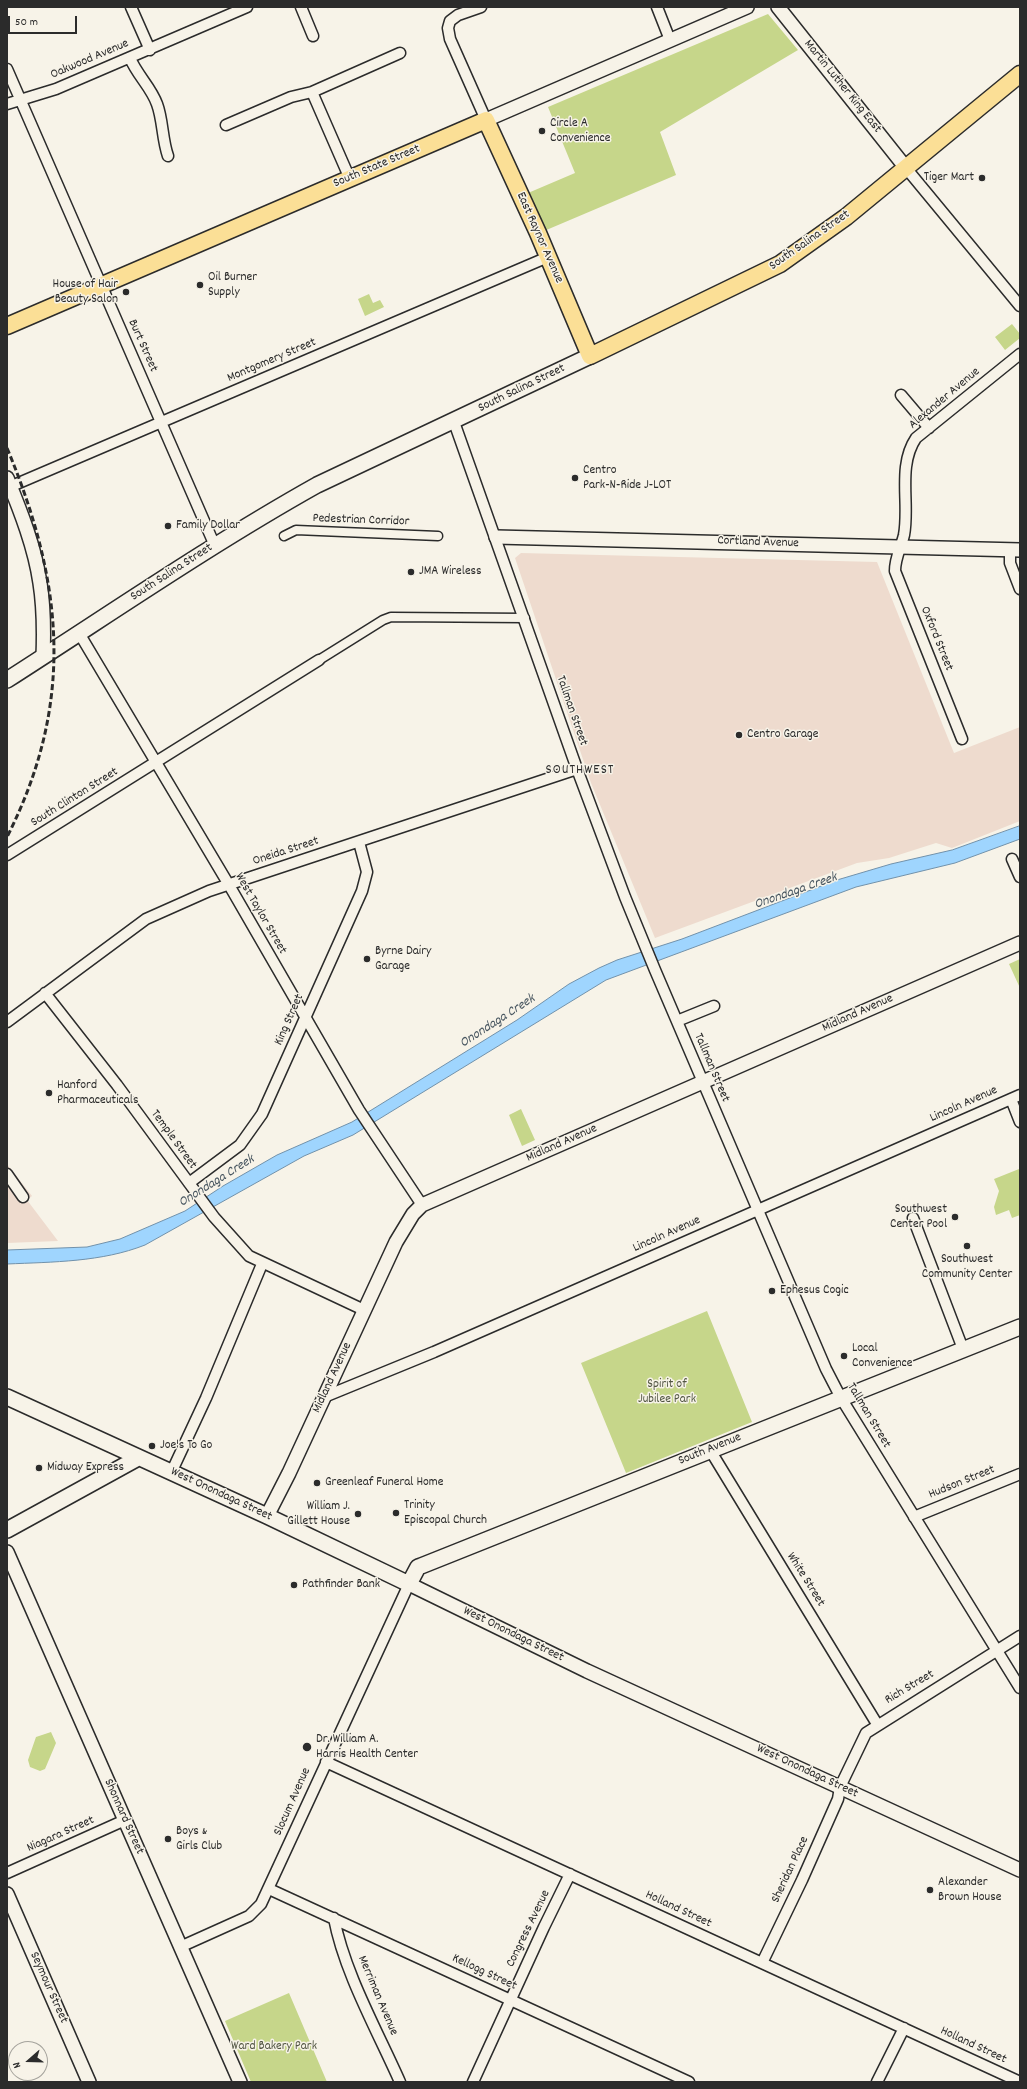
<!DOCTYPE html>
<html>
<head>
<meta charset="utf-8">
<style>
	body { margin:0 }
	#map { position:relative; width:1027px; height:2089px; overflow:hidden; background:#f7f3e8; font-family:Dekko,sans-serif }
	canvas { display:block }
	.frame { position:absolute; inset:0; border:8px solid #2b2b2b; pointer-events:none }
	.north { position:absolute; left:8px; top:2041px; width:40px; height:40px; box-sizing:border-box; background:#f7f3e8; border:1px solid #a5a39c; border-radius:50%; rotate:250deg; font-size:11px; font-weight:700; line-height:16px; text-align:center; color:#2b2b2b }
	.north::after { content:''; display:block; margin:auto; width:14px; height:18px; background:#2b2b2b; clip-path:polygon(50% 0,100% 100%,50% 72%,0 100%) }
	.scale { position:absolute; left:8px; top:16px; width:69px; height:18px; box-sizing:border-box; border:2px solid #2b2b2b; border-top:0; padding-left:5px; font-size:12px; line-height:14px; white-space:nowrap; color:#2b2b2b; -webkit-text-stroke:3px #f7f3e8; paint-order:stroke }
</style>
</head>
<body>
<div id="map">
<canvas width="1027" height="2089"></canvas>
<div class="frame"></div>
<div class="north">N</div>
<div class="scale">50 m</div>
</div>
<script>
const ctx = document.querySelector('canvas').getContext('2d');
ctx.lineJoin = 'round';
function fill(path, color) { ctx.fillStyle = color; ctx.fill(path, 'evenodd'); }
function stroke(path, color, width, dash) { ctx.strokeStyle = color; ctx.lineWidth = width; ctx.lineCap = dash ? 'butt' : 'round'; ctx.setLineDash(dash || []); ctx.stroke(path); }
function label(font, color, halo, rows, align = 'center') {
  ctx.font = font + ' Dekko,sans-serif'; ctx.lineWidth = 3; ctx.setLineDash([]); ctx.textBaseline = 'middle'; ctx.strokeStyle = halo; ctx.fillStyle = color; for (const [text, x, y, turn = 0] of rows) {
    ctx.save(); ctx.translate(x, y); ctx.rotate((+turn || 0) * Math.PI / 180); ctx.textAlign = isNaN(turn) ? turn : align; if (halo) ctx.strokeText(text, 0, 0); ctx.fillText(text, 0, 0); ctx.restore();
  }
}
fill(new Path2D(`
	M 521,553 L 877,562 L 954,753 L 1020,727 L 1020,821 L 952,848 L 936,843 L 889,858 L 857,863 L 655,938 L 591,783 L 515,558 Z
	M 7,1164 L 32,1196 L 27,1200 L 58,1241 L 7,1243 Z`), '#eedbce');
fill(new Path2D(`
	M 768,14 L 798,50 L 660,132 L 676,175 L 544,231 L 528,193 L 575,173 L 548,107 Z
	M 369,294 L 373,303 L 380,300 L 384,307 L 365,316 L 358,299 Z
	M 1012,324 L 1020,334 L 1020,338 L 1005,350 L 995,337 Z
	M 1020,959 L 1020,988 L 1009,964 Z
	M 521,1109 L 535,1140 L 522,1146 L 509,1115 Z
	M 1019,1169 L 1020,1215 L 1012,1218 L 1009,1210 L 996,1215 L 994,1207 L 999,1191 L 994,1179 Z
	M 707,1311 L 752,1422 L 626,1473 L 581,1363 Z
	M 51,1732 L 56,1743 L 45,1769 L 40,1771 L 30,1767 L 28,1760 L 36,1737 Z
	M 289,1993 L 327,2082 L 251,2082 L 225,2021 Z`), '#c6d68a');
const water = new Path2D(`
	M 1020,826 L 1020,839 L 955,863 L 856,887 L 606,980 L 353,1135 L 304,1156 L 145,1245 C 102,1262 53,1262 7,1264 L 7,1250 L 87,1247 L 120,1239 L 185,1211 L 223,1186 L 277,1155 L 352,1122 L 517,1020 L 569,984 L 599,968 L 617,960 L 682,939 L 837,880 L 891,864 L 952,850 Z`);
fill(water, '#9fd5fe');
stroke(water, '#7191aa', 1);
const pedestrian = new Path2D(`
	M 284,536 L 296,530 L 438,536
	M 319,660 L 383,620 L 391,617 L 525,618`);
const minor = new Path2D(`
	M 131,7 L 150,50
	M 301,7 L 313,36
	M 481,7 L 458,15 L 450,21 L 448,28 L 450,39 L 486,120
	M 657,7 L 670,40
	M 130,58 C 137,75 151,87 157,104 C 163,120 162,139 168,156
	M 7,69 L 215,546
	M 312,92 L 350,179
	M 7,104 L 56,89 L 247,7
	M 226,125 L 291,97 L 312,92 L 400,53
	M 906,168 L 1020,306
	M 901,395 L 929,428
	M 454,422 L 577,769 L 625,897 L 655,970 L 826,1369 L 841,1398 L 1020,1688
	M 7,488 L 548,257
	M 1010,550 L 1010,563 L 1020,589
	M 79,633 L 229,885 L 359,1110 L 422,1205
	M 962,739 L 895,571 C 895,557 901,548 904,535 C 910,504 897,466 916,438 L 1020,354
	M 7,855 L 319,660
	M 1012,859 L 1020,877
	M 45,993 L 117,1085 L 214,1217 L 249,1256 L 364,1310
	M 677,1021 L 714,1006
	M 7,1022 L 146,919 L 209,891 L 577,769
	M 1011,1099 L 1020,1122
	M 7,1174 L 23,1197
	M 189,1183 L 240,1145 L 262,1114 L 362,891 L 367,872 L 359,842
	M 913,1218 L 963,1349
	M 324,1397 L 434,1352 L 1020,1095
	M 710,1450 L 877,1724
	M 171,1473 L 206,1398 L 262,1264
	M 914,1517 L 1020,1474
	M 326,1762 L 1020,2082
	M 7,1873 L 125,1820
	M 269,1889 L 689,2082
	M 334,1918 C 344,1972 378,2032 400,2082
	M 180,1947 L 249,1916 L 261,1904 L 409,1584
	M 762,1963 L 802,1880 L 838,1799 L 840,1787 L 866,1733 L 1020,1636
	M 473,2082 L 544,1927 L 570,1874
	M 877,2082 L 904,2028`);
const tertiary = new Path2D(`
	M 778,7 L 906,168
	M 486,120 L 747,7
	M 7,478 C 21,512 35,548 40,583 C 44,608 44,632 43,657
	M 496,537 L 1020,550
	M 267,1516 L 289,1473 L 396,1242 L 413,1214 L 422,1205 L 1020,943
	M 7,1552 L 240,2082
	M 409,1584 L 587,1671 L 1020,1870
	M 7,1894 L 89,2082`);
const secondary = new Path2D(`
	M 7,680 C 110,614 210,545 317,485 L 590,356
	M 7,1397 L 267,1516 L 409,1584 L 418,1567 L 421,1566 L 1020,1327
	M 7,1530 L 138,1458`);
const primary = new Path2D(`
	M 7,326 L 486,120 L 538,233 L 590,356 L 780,264 L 846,217 L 1020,74`);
stroke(pedestrian, '#2b2b2b', 11);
stroke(minor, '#2b2b2b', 13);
stroke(tertiary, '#2b2b2b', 16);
stroke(secondary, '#2b2b2b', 18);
stroke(primary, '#2b2b2b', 19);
stroke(pedestrian, '#f7f3e8', 8);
stroke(minor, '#f7f3e8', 10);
stroke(tertiary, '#f7f3e8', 13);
stroke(secondary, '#f7f3e8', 15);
stroke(primary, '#fbdf96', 16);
stroke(new Path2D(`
	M 7,448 C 64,584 75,703 7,837`), '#2b2b2b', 3, [6, 3]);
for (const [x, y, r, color] of [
	[542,131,4,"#2b2b2b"],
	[982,178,4,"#2b2b2b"],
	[200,285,4,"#2b2b2b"],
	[126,292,4,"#2b2b2b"],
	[575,478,4,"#2b2b2b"],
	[168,526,4,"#2b2b2b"],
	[411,572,4,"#2b2b2b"],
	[739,735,4,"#2b2b2b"],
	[367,959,4,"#2b2b2b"],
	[49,1093,4,"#2b2b2b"],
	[955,1217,4,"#2b2b2b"],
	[967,1246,4,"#2b2b2b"],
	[772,1291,4,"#2b2b2b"],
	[844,1356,4,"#2b2b2b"],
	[152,1446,4,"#2b2b2b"],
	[39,1468,4,"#2b2b2b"],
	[317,1483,4,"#2b2b2b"],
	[396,1513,4,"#2b2b2b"],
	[358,1514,4,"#2b2b2b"],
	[294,1585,4,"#2b2b2b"],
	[307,1747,5,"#2b2b2b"],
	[168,1839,4,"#2b2b2b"],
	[930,1890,4,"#2b2b2b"]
]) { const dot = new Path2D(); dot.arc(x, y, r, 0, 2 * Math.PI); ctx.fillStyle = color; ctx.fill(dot); stroke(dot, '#f7f3e8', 1.5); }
label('13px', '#2b2b2b', '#f7f3e8', [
	["Oakwood Avenue",90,60,-23],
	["Martin Luther King East",842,87,51],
	["South State Street",377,167,-23],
	["East Raynor Avenue",539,238,66],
	["South Salina Street",810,241,-35],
	["Burt Street",142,346,66],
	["Montgomery Street",272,361,-23],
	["South Salina Street",522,389,-26],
	["Alexander Avenue",945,399,-40],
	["Pedestrian Corridor",361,521,2],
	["Cortland Avenue",758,543,2],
	["South Salina Street",172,573,-33],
	["Oxford Street",936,639,68],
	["Tallman Street",571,711,71],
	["South Clinton Street",75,798,-32],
	["Oneida Street",286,852,-18],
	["West Taylor Street",260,914,60],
	["Midland Avenue",858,1014,-24],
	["King Street",290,1020,-66],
	["Tallman Street",711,1068,67],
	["Lincoln Avenue",964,1105,-24],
	["Temple Street",173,1140,54],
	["Midland Avenue",562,1144,-24],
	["Lincoln Avenue",667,1235,-24],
	["Midland Avenue",333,1378,-65],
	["Tallman Street",868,1416,59],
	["South Avenue",710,1450,-22],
	["Hudson Street",962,1483,-22],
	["West Onondaga Street",221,1495,25],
	["White Street",805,1580,58],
	["West Onondaga Street",513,1635,26],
	["Rich Street",910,1688,-31],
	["West Onondaga Street",807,1772,25],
	["Slocum Avenue",293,1802,-66],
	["Shonnard Street",123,1817,66],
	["Niagara Street",61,1835,-24],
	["Sheridan Place",791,1870,-65],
	["Holland Street",678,1910,25],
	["Congress Avenue",529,1929,-64],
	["Kellogg Street",484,1973,25],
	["Seymour Street",48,1988,66],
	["Merriman Avenue",377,1996,67],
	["Holland Street",973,2046,25]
]);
label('13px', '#2b2b2b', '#f7f3e8', [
	["Circle A",550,124],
	["Convenience",550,139],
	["Tiger Mart",974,178,"right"],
	["Oil Burner",208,278],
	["Supply",208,293],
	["House of Hair",118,285,"right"],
	["Beauty Salon",118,300,"right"],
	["Centro",583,471],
	["Park-N-Ride J-LOT",583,486],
	["Family Dollar",176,526],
	["JMA Wireless",419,572],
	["Centro Garage",747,735],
	["Byrne Dairy",375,952],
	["Garage",375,967],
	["Hanford",57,1086],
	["Pharmaceuticals",57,1101],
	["Southwest",947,1210,"right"],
	["Center Pool",947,1225,"right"],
	["Southwest",967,1260,"center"],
	["Community Center",967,1275,"center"],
	["Ephesus Cogic",780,1291],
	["Local",852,1349],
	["Convenience",852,1364],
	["Joe's To Go",160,1446],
	["Midway Express",47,1468],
	["Greenleaf Funeral Home",325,1483],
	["Trinity",404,1506],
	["Episcopal Church",404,1521],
	["William J.",350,1507,"right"],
	["Gillett House",350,1522,"right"],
	["Pathfinder Bank",302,1585],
	["Dr. William A.",316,1740],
	["Harris Health Center",316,1755],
	["Boys &",176,1832],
	["Girls Club",176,1847],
	["Alexander",938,1883],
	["Brown House",938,1898]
], 'left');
label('13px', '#525643', '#f7f3e8', [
	["Spirit of",667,1385],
	["Jubilee Park",667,1400],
	["Ward Bakery Park",274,2047]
]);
ctx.letterSpacing = '1px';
label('14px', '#2b2b2b', '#f7f3e8', [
	["SOUTHWEST",580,771]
]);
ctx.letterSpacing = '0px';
label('italic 14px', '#485660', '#f7f3e8', [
	["Onondaga Creek",796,892,-19],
	["Onondaga Creek",498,1022,-33],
	["Onondaga Creek",217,1182,-32]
]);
</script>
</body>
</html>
